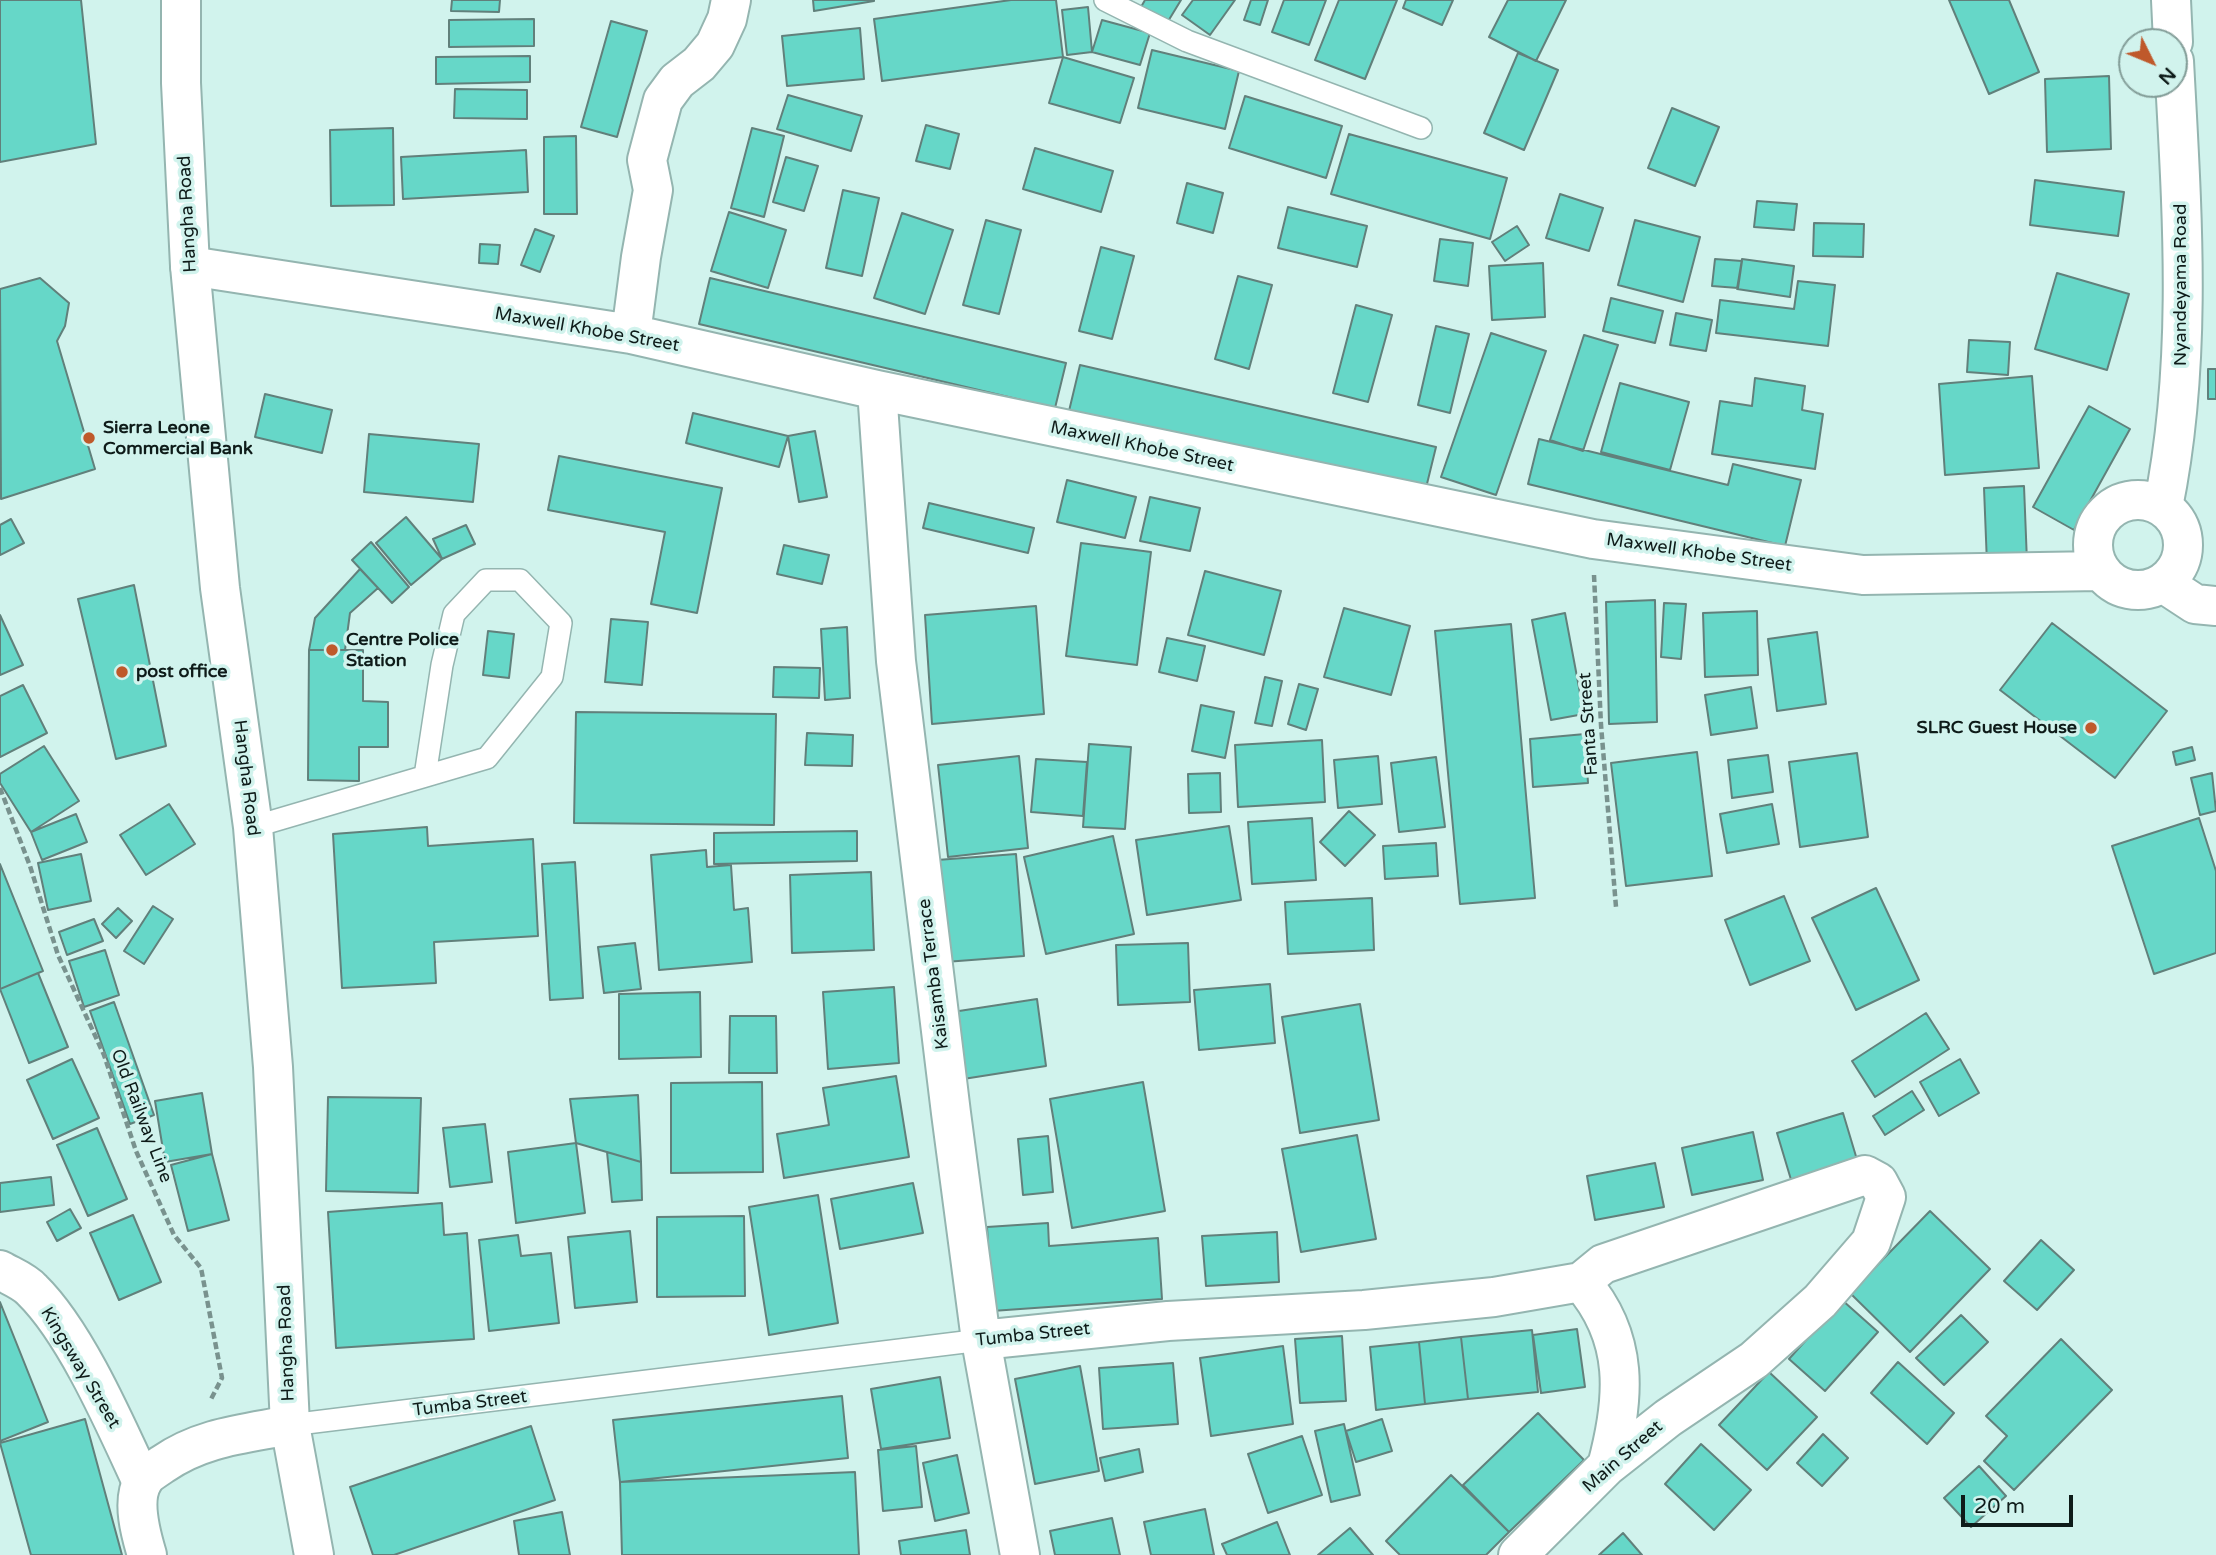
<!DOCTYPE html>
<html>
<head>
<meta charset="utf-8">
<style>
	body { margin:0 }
	#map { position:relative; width:2216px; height:1555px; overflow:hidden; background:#d1f3ed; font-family:"Varela Round",sans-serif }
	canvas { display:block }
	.north { position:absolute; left:2118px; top:28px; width:70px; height:70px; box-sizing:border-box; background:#d1f3ed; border:2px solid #839d98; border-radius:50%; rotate:133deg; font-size:19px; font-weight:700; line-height:28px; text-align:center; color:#0e1b19 }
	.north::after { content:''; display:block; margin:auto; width:24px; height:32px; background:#bf592b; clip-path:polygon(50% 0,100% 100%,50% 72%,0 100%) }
	.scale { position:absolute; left:1961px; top:1495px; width:112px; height:32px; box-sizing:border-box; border:4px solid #0e1b19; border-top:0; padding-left:9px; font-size:21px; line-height:24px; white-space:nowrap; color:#0e1b19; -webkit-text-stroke:5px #d1f3ed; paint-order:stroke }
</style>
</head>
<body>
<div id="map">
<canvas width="2216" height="1555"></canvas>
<div class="north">N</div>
<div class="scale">20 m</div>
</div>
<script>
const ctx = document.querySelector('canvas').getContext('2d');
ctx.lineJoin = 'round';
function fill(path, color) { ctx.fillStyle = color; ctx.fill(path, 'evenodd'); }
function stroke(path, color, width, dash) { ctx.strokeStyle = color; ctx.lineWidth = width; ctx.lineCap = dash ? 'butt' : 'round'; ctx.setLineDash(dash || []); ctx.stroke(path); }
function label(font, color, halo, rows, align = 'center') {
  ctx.font = font + ' "Varela Round",sans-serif'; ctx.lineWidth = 7; ctx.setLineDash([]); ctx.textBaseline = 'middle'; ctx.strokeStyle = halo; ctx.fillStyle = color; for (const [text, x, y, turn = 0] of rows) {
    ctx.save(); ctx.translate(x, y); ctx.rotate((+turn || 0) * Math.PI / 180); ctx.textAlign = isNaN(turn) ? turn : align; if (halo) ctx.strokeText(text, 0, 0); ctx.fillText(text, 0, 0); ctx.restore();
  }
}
const building = new Path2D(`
	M 0,0 L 81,0 L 96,144 L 0,162 Z
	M 452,0 L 500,0 L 499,12 L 451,11 Z
	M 813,0 L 874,0 L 874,1 L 814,11 Z
	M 1011,0 L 1056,0 L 1063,57 L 882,81 L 874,19 Z
	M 1145,0 L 1181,0 L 1167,23 L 1141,7 Z
	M 1193,0 L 1235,0 L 1210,35 L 1182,15 Z
	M 1251,0 L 1268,0 L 1260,25 L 1244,20 Z
	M 1284,0 L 1326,0 L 1309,45 L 1272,32 Z
	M 1339,0 L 1397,0 L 1365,79 L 1315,60 Z
	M 1406,0 L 1453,0 L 1442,25 L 1403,8 Z
	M 1508,0 L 1566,0 L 1536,61 L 1489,37 Z
	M 1949,0 L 2009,0 L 2039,72 L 1989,94 Z
	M 1088,7 L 1092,52 L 1067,55 L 1062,10 Z
	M 534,19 L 534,46 L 449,47 L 449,20 Z
	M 1102,20 L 1150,33 L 1140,65 L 1092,52 Z
	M 611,21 L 647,31 L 617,137 L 581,127 Z
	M 860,28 L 864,79 L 787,86 L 782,36 Z
	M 1152,50 L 1239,71 L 1225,129 L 1138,108 Z
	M 1518,53 L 1558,70 L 1524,150 L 1484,133 Z
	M 530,56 L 530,82 L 436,84 L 436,57 Z
	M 1063,57 L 1134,78 L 1120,123 L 1049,103 Z
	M 2109,76 L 2111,149 L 2047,152 L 2045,79 Z
	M 455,89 L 527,90 L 527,119 L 454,118 Z
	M 788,95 L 862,116 L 851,151 L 777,129 Z
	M 1245,96 L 1342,126 L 1326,178 L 1229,148 Z
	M 1672,108 L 1719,127 L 1695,186 L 1648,168 Z
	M 926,125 L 959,134 L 950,169 L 916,161 Z
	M 393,128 L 394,205 L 331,206 L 330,130 Z
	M 752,128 L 784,136 L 764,217 L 731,208 Z
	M 1349,134 L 1507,178 L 1490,239 L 1331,194 Z
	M 576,136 L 577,214 L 544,214 L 544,137 Z
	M 1035,148 L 1113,171 L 1101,212 L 1023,189 Z
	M 526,150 L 528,192 L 403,199 L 401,157 Z
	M 786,157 L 818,166 L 804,211 L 773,202 Z
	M 2035,180 L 2124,192 L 2118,236 L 2030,225 Z
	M 1187,183 L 1223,193 L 1213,233 L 1177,223 Z
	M 843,190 L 879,198 L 862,276 L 826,268 Z
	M 1560,194 L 1603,208 L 1589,251 L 1546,238 Z
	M 1757,201 L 1797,204 L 1794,230 L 1754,227 Z
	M 1288,207 L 1367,226 L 1357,267 L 1278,248 Z
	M 729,212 L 786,230 L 768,288 L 711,271 Z
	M 902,213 L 953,230 L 925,314 L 874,298 Z
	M 986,220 L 1021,230 L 999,314 L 963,305 Z
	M 1635,220 L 1700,237 L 1683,302 L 1618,285 Z
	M 1814,223 L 1864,224 L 1863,257 L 1813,256 Z
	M 1517,226 L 1529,245 L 1505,261 L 1492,242 Z
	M 535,229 L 554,236 L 540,272 L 521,265 Z
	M 1440,239 L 1473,243 L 1468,286 L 1434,281 Z
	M 480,244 L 500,245 L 498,264 L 479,263 Z
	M 1101,247 L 1134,256 L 1112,339 L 1079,331 Z
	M 1715,259 L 1742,261 L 1738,288 L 1712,286 Z
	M 1742,259 L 1794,266 L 1790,297 L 1737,289 Z
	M 1543,263 L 1545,317 L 1492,320 L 1489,266 Z
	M 2057,273 L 2129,294 L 2107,370 L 2035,349 Z
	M 1238,276 L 1272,285 L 1249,369 L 1215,359 Z
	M 40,278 L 69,303 L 65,326 L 57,341 L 95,469 L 1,499 L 0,289 Z
	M 710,278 L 1066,363 L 1055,408 L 699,324 Z
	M 1798,281 L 1835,285 L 1828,346 L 1716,333 L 1720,300 L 1794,309 Z
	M 1611,298 L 1663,311 L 1655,343 L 1603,331 Z
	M 1356,305 L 1392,315 L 1368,402 L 1333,393 Z
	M 1676,313 L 1712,320 L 1706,351 L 1670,345 Z
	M 1436,326 L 1469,334 L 1450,413 L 1418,405 Z
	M 1491,333 L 1546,351 L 1496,495 L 1441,477 Z
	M 1584,335 L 1618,345 L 1583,451 L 1550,440 Z
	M 1969,340 L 2010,342 L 2008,375 L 1967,372 Z
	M 1080,365 L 1436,447 L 1425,492 L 1069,411 Z
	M 2208,369 L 2216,369 L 2216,399 L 2208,399 Z
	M 2032,376 L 2039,468 L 1945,475 L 1939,384 Z
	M 1755,378 L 1805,386 L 1802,410 L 1823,414 L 1815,469 L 1712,454 L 1720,401 L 1752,406 Z
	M 1620,383 L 1689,402 L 1670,470 L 1601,452 Z
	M 265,394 L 332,410 L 322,453 L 255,437 Z
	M 2089,406 L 2130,429 L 2074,530 L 2033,507 Z
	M 693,413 L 788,436 L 779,467 L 686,443 Z
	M 815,431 L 827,497 L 799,502 L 788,436 Z
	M 369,434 L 479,444 L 473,502 L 364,492 Z
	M 1539,439 L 1728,485 L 1733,464 L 1801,480 L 1785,546 L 1528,484 Z
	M 559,456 L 722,488 L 697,613 L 651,604 L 665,532 L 548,510 Z
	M 1067,480 L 1136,497 L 1125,538 L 1057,522 Z
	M 2024,486 L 2027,562 L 1987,564 L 1984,488 Z
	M 1150,497 L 1200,508 L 1190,551 L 1140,541 Z
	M 929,503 L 1034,528 L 1028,553 L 923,528 Z
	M 406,517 L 442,559 L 411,585 L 376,543 Z
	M 11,519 L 24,543 L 0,555 L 0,525 Z
	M 466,525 L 475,544 L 442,559 L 433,539 Z
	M 371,542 L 409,587 L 392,603 L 352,560 Z
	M 1081,543 L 1151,552 L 1137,665 L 1066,656 Z
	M 784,545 L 829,555 L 822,584 L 777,574 Z
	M 360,569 L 378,588 L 350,613 L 345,650 L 309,650 L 315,618 Z
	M 1205,571 L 1281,591 L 1264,655 L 1188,635 Z
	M 134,585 L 166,746 L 116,759 L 78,599 Z
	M 1655,600 L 1657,722 L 1609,724 L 1606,602 Z
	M 1664,603 L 1686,604 L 1681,659 L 1661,657 Z
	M 1036,606 L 1044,714 L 932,724 L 925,615 Z
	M 1344,608 L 1410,626 L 1391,695 L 1324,677 Z
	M 1757,611 L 1758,675 L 1705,677 L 1703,613 Z
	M 1565,613 L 1584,714 L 1551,720 L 1532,620 Z
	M 0,615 L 23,665 L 0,675 Z
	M 611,619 L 648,622 L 642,685 L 605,682 Z
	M 2052,623 L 2167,711 L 2115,778 L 2000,690 Z
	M 1511,624 L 1535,898 L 1460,904 L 1435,631 Z
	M 847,627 L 850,698 L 825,700 L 821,629 Z
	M 488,631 L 514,634 L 509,678 L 483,675 Z
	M 1817,632 L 1826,704 L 1777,711 L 1768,639 Z
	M 1167,638 L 1205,646 L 1197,681 L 1159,672 Z
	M 309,650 L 363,650 L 363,701 L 388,702 L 388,747 L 359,747 L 359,781 L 308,780 Z
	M 774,667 L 820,668 L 819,698 L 773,697 Z
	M 1265,677 L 1282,681 L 1272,726 L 1255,723 Z
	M 1299,684 L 1318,689 L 1306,730 L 1288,724 Z
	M 23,685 L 47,733 L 0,757 L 0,696 Z
	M 1751,687 L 1757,728 L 1711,735 L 1705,695 Z
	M 1201,705 L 1234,712 L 1225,758 L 1192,751 Z
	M 576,712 L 776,714 L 774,825 L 574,823 Z
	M 807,733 L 853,735 L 852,766 L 805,765 Z
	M 1585,734 L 1588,783 L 1533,787 L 1530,739 Z
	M 1322,740 L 1325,802 L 1238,807 L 1235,745 Z
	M 1089,744 L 1131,747 L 1125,829 L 1083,827 Z
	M 44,746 L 79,801 L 31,832 L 0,783 L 0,774 Z
	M 2192,747 L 2195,760 L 2176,765 L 2173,752 Z
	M 1697,752 L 1712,876 L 1626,886 L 1611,763 Z
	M 1857,753 L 1868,837 L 1800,847 L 1789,762 Z
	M 1768,755 L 1773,792 L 1732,798 L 1728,760 Z
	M 1019,756 L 1028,848 L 948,857 L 938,765 Z
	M 1378,756 L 1382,804 L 1338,808 L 1334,760 Z
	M 1436,757 L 1445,827 L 1399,832 L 1391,763 Z
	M 1036,759 L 1087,762 L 1083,816 L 1031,812 Z
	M 1220,773 L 1221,812 L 1189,813 L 1188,774 Z
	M 2212,773 L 2216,811 L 2200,815 L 2191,778 Z
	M 169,804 L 195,844 L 146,875 L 120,835 Z
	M 1772,804 L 1779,844 L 1727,853 L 1720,814 Z
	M 1349,811 L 1375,835 L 1345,866 L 1320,842 Z
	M 76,814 L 87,842 L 42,860 L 31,832 Z
	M 1312,818 L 1316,880 L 1252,884 L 1248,822 Z
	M 2199,818 L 2216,871 L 2216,953 L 2154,974 L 2112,846 Z
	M 1229,826 L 1241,900 L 1147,915 L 1136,840 Z
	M 427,827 L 428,846 L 533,839 L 538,936 L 434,942 L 436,983 L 342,988 L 333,834 Z
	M 857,831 L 857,861 L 714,864 L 714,833 Z
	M 1113,836 L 1134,934 L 1046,954 L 1024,857 Z
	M 1436,843 L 1438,876 L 1385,879 L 1383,846 Z
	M 706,850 L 707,867 L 731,865 L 734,910 L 748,908 L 752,962 L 659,970 L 651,855 Z
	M 81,854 L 91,901 L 48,910 L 38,863 Z
	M 1016,854 L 1024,956 L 945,962 L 937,860 Z
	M 575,862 L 583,998 L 550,1000 L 542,864 Z
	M 0,864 L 43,971 L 0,989 Z
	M 871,872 L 874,950 L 792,953 L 790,875 Z
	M 1876,888 L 1919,980 L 1856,1010 L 1812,918 Z
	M 1784,896 L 1810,961 L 1750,985 L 1725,920 Z
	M 1372,898 L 1374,950 L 1288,954 L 1285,902 Z
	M 153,906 L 173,919 L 144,964 L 124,951 Z
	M 118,908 L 132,921 L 116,938 L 102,924 Z
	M 94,919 L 103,941 L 67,955 L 59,932 Z
	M 635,943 L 641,989 L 604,993 L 598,947 Z
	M 1188,943 L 1190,1002 L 1118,1005 L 1116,945 Z
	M 105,950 L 119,995 L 84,1007 L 69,961 Z
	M 38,973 L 68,1047 L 29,1063 L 0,989 Z
	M 1270,984 L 1275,1043 L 1199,1050 L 1194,990 Z
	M 894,987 L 899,1063 L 828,1069 L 823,992 Z
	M 700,992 L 701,1057 L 619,1059 L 619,994 Z
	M 1037,999 L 1046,1066 L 957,1080 L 946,1013 Z
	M 114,1002 L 154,1115 L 130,1124 L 90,1011 Z
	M 1360,1004 L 1379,1120 L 1300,1133 L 1282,1017 Z
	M 1926,1013 L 1949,1049 L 1875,1097 L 1852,1061 Z
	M 730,1016 L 776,1016 L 777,1073 L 729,1073 Z
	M 72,1059 L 99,1118 L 53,1139 L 27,1080 Z
	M 1960,1059 L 1979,1093 L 1939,1116 L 1920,1082 Z
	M 896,1076 L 909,1157 L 784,1178 L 777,1134 L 829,1125 L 823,1088 Z
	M 762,1082 L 763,1172 L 671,1173 L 671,1083 Z
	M 1143,1082 L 1165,1211 L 1072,1228 L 1050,1099 Z
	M 1912,1091 L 1924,1110 L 1885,1135 L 1873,1116 Z
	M 202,1093 L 212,1154 L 165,1162 L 155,1101 Z
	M 638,1095 L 641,1162 L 576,1143 L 570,1099 Z
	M 328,1097 L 421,1098 L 418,1193 L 326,1191 Z
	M 1843,1113 L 1858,1163 L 1792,1183 L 1777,1133 Z
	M 485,1124 L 492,1182 L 450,1187 L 443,1128 Z
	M 97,1128 L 127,1199 L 88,1216 L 57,1145 Z
	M 1753,1132 L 1763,1180 L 1692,1195 L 1682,1148 Z
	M 1357,1135 L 1376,1239 L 1301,1252 L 1282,1149 Z
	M 1048,1136 L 1053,1192 L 1023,1195 L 1018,1139 Z
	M 576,1143 L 585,1213 L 516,1223 L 508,1152 Z
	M 607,1152 L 641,1162 L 642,1200 L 612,1202 Z
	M 212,1154 L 229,1220 L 188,1231 L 171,1165 Z
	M 1655,1163 L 1664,1207 L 1595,1220 L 1587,1176 Z
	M 51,1177 L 54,1205 L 0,1212 L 0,1183 Z
	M 913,1183 L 923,1233 L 840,1249 L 831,1199 Z
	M 818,1195 L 838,1323 L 769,1335 L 749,1207 Z
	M 442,1203 L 444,1235 L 467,1233 L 474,1339 L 336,1348 L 328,1212 Z
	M 70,1209 L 81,1228 L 57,1241 L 47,1222 Z
	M 1930,1211 L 1990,1269 L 1910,1352 L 1850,1293 Z
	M 133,1215 L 161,1282 L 119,1300 L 90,1233 Z
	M 744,1216 L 745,1296 L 657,1297 L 657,1217 Z
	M 1048,1223 L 1049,1246 L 1158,1238 L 1162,1299 L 992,1311 L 987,1227 Z
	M 630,1231 L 637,1302 L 575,1308 L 568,1237 Z
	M 1277,1232 L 1279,1282 L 1206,1286 L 1202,1236 Z
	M 518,1235 L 521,1256 L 551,1253 L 559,1323 L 489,1331 L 479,1240 Z
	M 2041,1240 L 2074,1270 L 2037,1310 L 2004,1281 Z
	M 1842,1300 L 1878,1332 L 1825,1391 L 1789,1359 Z
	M 0,1302 L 48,1422 L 0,1441 Z
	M 1961,1315 L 1988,1342 L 1944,1385 L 1916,1358 Z
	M 1577,1329 L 1585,1387 L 1541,1393 L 1533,1335 Z
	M 1532,1330 L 1538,1392 L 1468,1399 L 1461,1337 Z
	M 1342,1336 L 1346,1401 L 1300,1403 L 1295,1339 Z
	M 1461,1337 L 1468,1399 L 1425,1404 L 1419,1342 Z
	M 2061,1339 L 2112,1390 L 2014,1490 L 1984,1461 L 2007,1436 L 1986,1416 Z
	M 1419,1342 L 1425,1404 L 1376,1410 L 1370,1347 Z
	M 1283,1346 L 1293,1424 L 1211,1436 L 1200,1358 Z
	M 1898,1362 L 1954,1413 L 1927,1444 L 1871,1393 Z
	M 1173,1363 L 1178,1424 L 1103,1429 L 1099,1368 Z
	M 1080,1366 L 1099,1471 L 1035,1484 L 1015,1379 Z
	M 1769,1372 L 1817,1417 L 1767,1470 L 1719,1425 Z
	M 940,1377 L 950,1438 L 881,1449 L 871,1389 Z
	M 842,1396 L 848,1458 L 620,1482 L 613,1420 Z
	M 1538,1413 L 1584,1460 L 1509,1532 L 1463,1485 Z
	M 85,1419 L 122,1555 L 31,1555 L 0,1443 Z
	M 1382,1419 L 1392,1451 L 1356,1462 L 1346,1431 Z
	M 1344,1424 L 1360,1495 L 1331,1502 L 1315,1431 Z
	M 531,1426 L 555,1500 L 394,1555 L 373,1555 L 350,1487 Z
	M 1823,1434 L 1848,1458 L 1822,1486 L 1797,1463 Z
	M 1302,1436 L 1322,1495 L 1268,1513 L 1248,1454 Z
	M 1701,1444 L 1751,1490 L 1714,1530 L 1665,1484 Z
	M 916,1446 L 922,1507 L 883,1511 L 878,1450 Z
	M 1139,1449 L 1143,1472 L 1105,1481 L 1100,1458 Z
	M 957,1455 L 969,1513 L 935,1521 L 923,1463 Z
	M 1979,1466 L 2006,1496 L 1971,1527 L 1944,1498 Z
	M 855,1472 L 859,1555 L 622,1555 L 620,1482 Z
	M 1451,1475 L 1509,1532 L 1486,1555 L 1400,1555 L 1386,1541 Z
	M 1205,1509 L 1214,1555 L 1151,1555 L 1144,1522 Z
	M 562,1512 L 570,1555 L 519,1555 L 514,1521 Z
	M 1112,1518 L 1120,1555 L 1055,1555 L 1050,1531 Z
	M 1277,1522 L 1290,1555 L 1227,1555 L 1222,1544 Z
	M 1350,1528 L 1373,1555 L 1318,1555 Z
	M 966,1530 L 970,1555 L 901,1555 L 899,1541 Z
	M 1623,1533 L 1642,1555 L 1599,1555 Z`);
fill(building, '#66d7c8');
stroke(building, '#61807b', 2);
const service = new Path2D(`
	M 1105,0 L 1187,41 L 1421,128
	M 253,827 L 487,758 L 552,677 L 561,623 L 520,580 L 486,580 L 454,614 L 442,665 L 425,776
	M 290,1425 L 981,1340`);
const minor = new Path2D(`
	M 2171,0 L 2173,42
	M 190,266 L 631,334 L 877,390 L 1593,539 L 1863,575 L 2099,571
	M 631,334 L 641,257 L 653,190 L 647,160 L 663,100 L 677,81 L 699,64 L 715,45 L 727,19 L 731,0
	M 877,390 L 896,661 L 951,1113 L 981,1340 L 1020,1555
	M2093 545a45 45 0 1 1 90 0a45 45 0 1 1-90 0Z
	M 2163,507 C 2193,360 2182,210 2174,61
	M 2163,583 L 2195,604 L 2216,606
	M 0,1270 C 10,1276 24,1281 32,1290 C 76,1333 116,1426 142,1482
	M 981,1340 L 1168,1321 L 1364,1310 L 1494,1297 L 1581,1282 C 1630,1338 1625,1399 1607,1466
	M 1518,1555 L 1607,1466 L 1668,1418 L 1754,1360 L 1820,1301 L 1871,1242 L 1886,1197 L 1878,1182 L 1865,1175 L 1603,1264 L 1581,1282`);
const tertiary = new Path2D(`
	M 147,1555 C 141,1535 131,1501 143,1481 C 146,1475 157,1468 163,1464 C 202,1437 244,1434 290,1425`);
const trunk = new Path2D(`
	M 181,0 L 181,83 L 190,266 L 220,588 L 253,827 L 273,1067 L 290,1425 L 314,1555`);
stroke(service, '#94b5b0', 24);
stroke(minor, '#94b5b0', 42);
stroke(tertiary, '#94b5b0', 42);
stroke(trunk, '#94b5b0', 42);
stroke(new Path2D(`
	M 1594,575 L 1601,725 L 1616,907
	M 0,788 L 30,866 L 58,955 L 104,1055 L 136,1151 L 174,1235 L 201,1268 L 222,1378 L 210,1401`), '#79928e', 4.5, [7, 3.5]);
stroke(service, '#fff', 21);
stroke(minor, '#fff', 38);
stroke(tertiary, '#fff', 38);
stroke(trunk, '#fff', 38);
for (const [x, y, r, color] of [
	[89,438,7,"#bf592b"],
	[332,650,7,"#bf592b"],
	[122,672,7,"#bf592b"],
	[2091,728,7,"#bf592b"]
]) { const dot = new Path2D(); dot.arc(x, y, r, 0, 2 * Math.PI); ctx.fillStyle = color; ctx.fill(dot); stroke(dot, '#d1f3ed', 2.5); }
label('18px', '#0e1b19', '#d1f3ed', [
	["Hangha Road",188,214,-93],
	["Nyandeyama Road",2181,285,-90],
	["Maxwell Khobe Street",587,330,10],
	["Maxwell Khobe Street",1142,447,12],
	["Maxwell Khobe Street",1699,553,8],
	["Fanta Street",1589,724,-94],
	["Hangha Road",246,778,83],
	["Kaisamba Terrace",934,974,-97],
	["Old Railway Line",141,1116,69],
	["Tumba Street",1033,1335,-6],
	["Hangha Road",287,1343,-92],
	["Kingsway Street",80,1368,59],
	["Tumba Street",470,1404,-7],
	["Main Street",1623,1457,-41]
]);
label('bold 18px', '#0e1b19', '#d1f3ed', [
	["Sierra Leone",103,428],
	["Commercial Bank",103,449],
	["Centre Police",346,640],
	["Station",346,661],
	["post office",136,672],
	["SLRC Guest House",2077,728,"right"]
], 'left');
</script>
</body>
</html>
